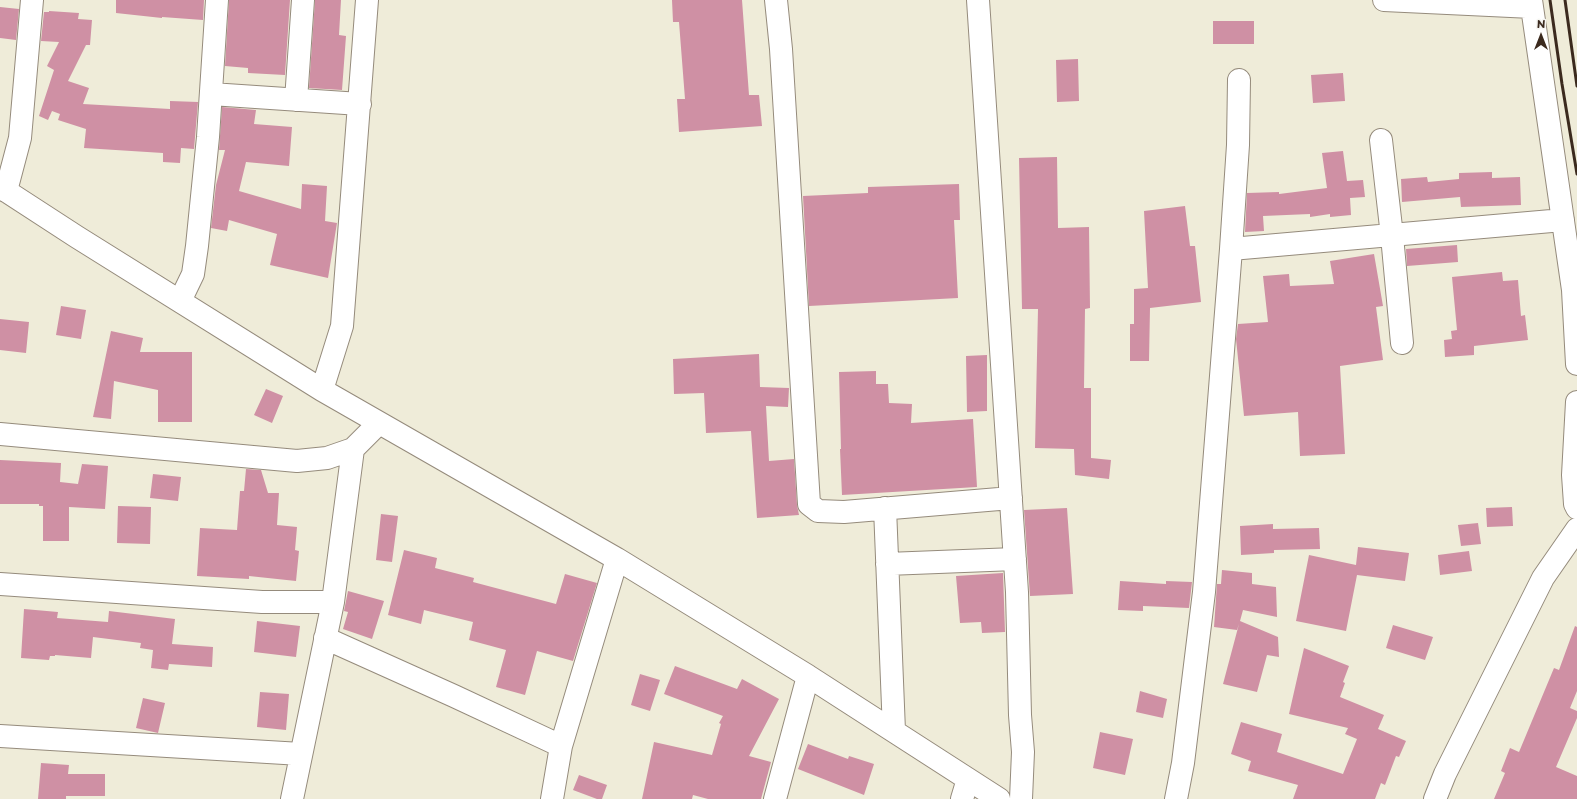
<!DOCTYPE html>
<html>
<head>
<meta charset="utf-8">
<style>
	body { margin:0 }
	#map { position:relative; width:1577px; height:799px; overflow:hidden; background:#efecd9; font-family:"Playpen Sans",sans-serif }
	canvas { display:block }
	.north { position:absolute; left:1521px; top:16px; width:40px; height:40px; -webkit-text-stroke:3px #f6f6f2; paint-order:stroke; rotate:0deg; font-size:11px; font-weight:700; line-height:16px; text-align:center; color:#3b2a1e }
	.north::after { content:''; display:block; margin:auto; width:14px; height:18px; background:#3b2a1e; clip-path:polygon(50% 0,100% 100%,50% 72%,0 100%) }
</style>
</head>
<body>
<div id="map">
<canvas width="1577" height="799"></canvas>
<div class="north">N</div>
</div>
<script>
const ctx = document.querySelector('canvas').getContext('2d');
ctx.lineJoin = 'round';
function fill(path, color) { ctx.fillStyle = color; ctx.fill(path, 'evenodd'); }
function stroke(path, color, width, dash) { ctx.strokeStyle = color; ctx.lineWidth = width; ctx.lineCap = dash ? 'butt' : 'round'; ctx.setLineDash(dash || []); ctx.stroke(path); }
fill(new Path2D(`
	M 116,0 L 204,0 L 203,20 L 162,17 L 162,18 L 116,13 Z
	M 229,0 L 290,0 L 285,75 L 248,73 L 248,68 L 225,66 Z
	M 315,0 L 341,0 L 339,35 L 346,36 L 342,90 L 309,88 Z
	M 672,0 L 742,0 L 749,95 L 759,95 L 762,126 L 679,132 L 677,99 L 685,99 L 679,22 L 673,22 Z
	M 0,7 L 19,9 L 16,40 L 0,38 Z
	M 49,11 L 79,13 L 78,19 L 92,20 L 90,45 L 86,45 L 68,81 L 89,88 L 83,104 L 170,109 L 170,101 L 198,102 L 194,149 L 181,148 L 180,163 L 163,162 L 163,153 L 84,148 L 86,129 L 58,120 L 60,114 L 52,111 L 48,120 L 39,116 L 54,70 L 47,66 L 59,42 L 41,41 L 44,12 L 49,12 Z
	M 1213,21 L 1254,21 L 1254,44 L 1213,44 Z
	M 1078,59 L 1079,101 L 1057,102 L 1056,60 Z
	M 1343,73 L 1345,101 L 1313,103 L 1311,75 Z
	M 222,107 L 256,110 L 254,124 L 292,127 L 289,166 L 246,162 L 239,191 L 301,209 L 302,184 L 327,186 L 325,221 L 337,223 L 328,278 L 270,265 L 277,234 L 229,220 L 227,231 L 211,228 L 216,185 L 225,150 L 219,150 Z
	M 1343,151 L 1347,181 L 1363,180 L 1365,197 L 1350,198 L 1351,215 L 1330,217 L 1330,214 L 1310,217 L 1310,214 L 1263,216 L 1264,231 L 1245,232 L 1247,193 L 1279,192 L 1279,194 L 1327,188 L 1322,153 Z
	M 1057,157 L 1058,228 L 1089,227 L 1090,308 L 1085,309 L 1084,388 L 1091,388 L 1091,458 L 1111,460 L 1109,479 L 1075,475 L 1074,449 L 1035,448 L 1038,309 L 1022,309 L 1019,158 Z
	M 1492,172 L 1492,178 L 1520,177 L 1521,205 L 1461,207 L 1460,197 L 1402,202 L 1401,179 L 1427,177 L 1428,182 L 1459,179 L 1459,173 Z
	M 959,184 L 960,220 L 954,220 L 958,298 L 809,306 L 803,196 L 868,193 L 868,187 Z
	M 1185,206 L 1190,246 L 1195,246 L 1201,302 L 1150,308 L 1149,361 L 1130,361 L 1130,324 L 1134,324 L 1134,289 L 1148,288 L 1144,211 Z
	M 1457,245 L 1458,262 L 1407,266 L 1406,249 Z
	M 1374,254 L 1383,306 L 1376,307 L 1383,360 L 1340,366 L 1345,454 L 1300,456 L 1298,412 L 1244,416 L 1236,339 L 1238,324 L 1268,322 L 1263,276 L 1289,274 L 1290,286 L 1334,284 L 1330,261 Z
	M 1502,272 L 1503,281 L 1518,280 L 1521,316 L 1525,315 L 1528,340 L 1474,346 L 1474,355 L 1445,357 L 1444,340 L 1452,339 L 1451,331 L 1457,330 L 1452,277 Z
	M 61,306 L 86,310 L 81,339 L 56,335 Z
	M 0,319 L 29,322 L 26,353 L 0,350 Z
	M 111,331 L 143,338 L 140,352 L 192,352 L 192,422 L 158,422 L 158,390 L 114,381 L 111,419 L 93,417 Z
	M 759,354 L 760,387 L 789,388 L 788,407 L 766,406 L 769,461 L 794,459 L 797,505 L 799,515 L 757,518 L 751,431 L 706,433 L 704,393 L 674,394 L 673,359 Z
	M 987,355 L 987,411 L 967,412 L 966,356 Z
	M 876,371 L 876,384 L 888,384 L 889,403 L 912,404 L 911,423 L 973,419 L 977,487 L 842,495 L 840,449 L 841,449 L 839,372 Z
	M 266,389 L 283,396 L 272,423 L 254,415 Z
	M 0,460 L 61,463 L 60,482 L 78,484 L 82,464 L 108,466 L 105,509 L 69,507 L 69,541 L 43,541 L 43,506 L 39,506 L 39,504 L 0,504 Z
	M 246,469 L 261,470 L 268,493 L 279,493 L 277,525 L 297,527 L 295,550 L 299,551 L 296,581 L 249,576 L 249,579 L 197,576 L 200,528 L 237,530 L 240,491 L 244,491 Z
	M 153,474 L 181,477 L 178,501 L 150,498 Z
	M 118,506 L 151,507 L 150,544 L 117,543 Z
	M 1512,507 L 1513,526 L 1487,527 L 1486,508 Z
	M 1067,508 L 1073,594 L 1030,596 L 1024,510 Z
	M 381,514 L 398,516 L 392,562 L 376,560 Z
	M 1478,523 L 1481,544 L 1461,546 L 1458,525 Z
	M 1273,524 L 1273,529 L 1319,528 L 1320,549 L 1274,550 L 1274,553 L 1241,555 L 1240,526 Z
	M 1358,547 L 1409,553 L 1405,581 L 1357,575 L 1346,631 L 1296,621 L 1309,555 L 1356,565 Z
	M 404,550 L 437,558 L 435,568 L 474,578 L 473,582 L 556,604 L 565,574 L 597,583 L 573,661 L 537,651 L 525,695 L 496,687 L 506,650 L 469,640 L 473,622 L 424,610 L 421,624 L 388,615 Z
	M 1469,551 L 1472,571 L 1440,575 L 1438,555 Z
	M 1222,570 L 1252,573 L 1252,584 L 1276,587 L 1277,617 L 1243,610 L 1240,621 L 1278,637 L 1279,657 L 1267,655 L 1257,692 L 1223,684 L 1239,624 L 1237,630 L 1214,627 L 1217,584 L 1221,584 Z
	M 1003,573 L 1005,632 L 982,633 L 981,622 L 960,623 L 956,576 Z
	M 1120,581 L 1166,584 L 1166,581 L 1192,582 L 1189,608 L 1143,606 L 1143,611 L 1118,610 Z
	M 348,591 L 384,601 L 372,639 L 343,629 L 348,612 L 344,611 Z
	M 24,609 L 58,612 L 57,618 L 108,622 L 109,611 L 175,619 L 172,644 L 213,647 L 212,667 L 169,664 L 168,670 L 151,668 L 153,650 L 140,648 L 141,643 L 93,637 L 91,658 L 55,655 L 55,656 L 50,656 L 49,660 L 21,658 Z
	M 257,621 L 300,626 L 296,657 L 254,652 Z
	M 1393,625 L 1433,637 L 1425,660 L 1386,648 Z
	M 1575,626 L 1577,627 L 1577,691 L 1570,708 L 1577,711 L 1577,718 L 1556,767 L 1577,776 L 1577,799 L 1494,799 L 1505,773 L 1501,771 L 1510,748 L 1519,752 L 1554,668 L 1559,670 Z
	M 1304,648 L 1349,666 L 1343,682 L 1345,683 L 1340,697 L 1384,715 L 1378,729 L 1406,741 L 1399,757 L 1396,756 L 1385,785 L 1381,783 L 1375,799 L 1293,799 L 1298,785 L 1248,771 L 1251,761 L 1231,754 L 1241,722 L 1282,734 L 1277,752 L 1343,774 L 1357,739 L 1345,734 L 1348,728 L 1289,714 Z
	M 675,666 L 737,689 L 742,679 L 779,699 L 749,756 L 771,762 L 761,799 L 708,799 L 693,795 L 692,799 L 642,799 L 654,742 L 712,755 L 721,724 L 719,723 L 723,716 L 664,694 Z
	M 640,674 L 660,680 L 650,711 L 631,705 Z
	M 1140,691 L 1167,699 L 1163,718 L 1136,712 Z
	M 260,692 L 289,694 L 286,730 L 257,727 Z
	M 143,698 L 165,703 L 158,733 L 136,728 Z
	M 1100,732 L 1133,739 L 1125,775 L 1093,768 Z
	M 808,744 L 848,759 L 849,756 L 874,764 L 864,795 L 798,769 Z
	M 41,763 L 69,765 L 68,774 L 105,774 L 105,796 L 66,796 L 66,799 L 38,799 Z
	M 579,775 L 607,785 L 602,799 L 597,799 L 573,790 Z`), '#cf90a4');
const minor = new Path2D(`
	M 776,0 L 781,49 L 809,504 L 818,511 L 844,512 L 1011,498
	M 978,0 L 1017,592 L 1020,715 L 1023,752 L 1021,799
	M 1384,0 L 1532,7
	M 1531,0 L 1573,290 L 1577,364
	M 211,94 L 360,104
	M 296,100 L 303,0
	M 1381,140 L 1392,236 L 1402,343
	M 0,187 L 77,237 L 322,390 L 617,559 L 808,676 L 999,799
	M 6,191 L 20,138 L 32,0
	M 1231,249 L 1563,220
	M 180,301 L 193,274 L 197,246 L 208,137 L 217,0
	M 322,390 L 342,326 L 367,0
	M 1577,402 L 1573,475 L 1575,504 L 1577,508
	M 0,434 L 297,461 L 327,458 L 353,449 L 379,423
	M 885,508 L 894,731
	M 887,564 L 1015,559
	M 0,584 L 262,602 L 333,602
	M 325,638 L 454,696 L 561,746
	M 0,736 L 301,754
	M 292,799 L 333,602 L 353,449
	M 552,799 L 561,746 L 617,559
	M 775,799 L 808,676
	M 962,799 L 968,779
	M 1176,799 L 1183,763 L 1204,592 L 1231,249 L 1238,145 L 1239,80`);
const major = new Path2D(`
	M 1435,799 L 1445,774 L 1543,578 L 1577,529`);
stroke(minor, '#958b7c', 24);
stroke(major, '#958b7c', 24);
stroke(minor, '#fff', 22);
stroke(major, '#fff', 22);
stroke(new Path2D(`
	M 1550,0 L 1562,84 L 1577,174
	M 1565,0 L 1577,86`), '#3b2a1e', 3);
</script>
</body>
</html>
